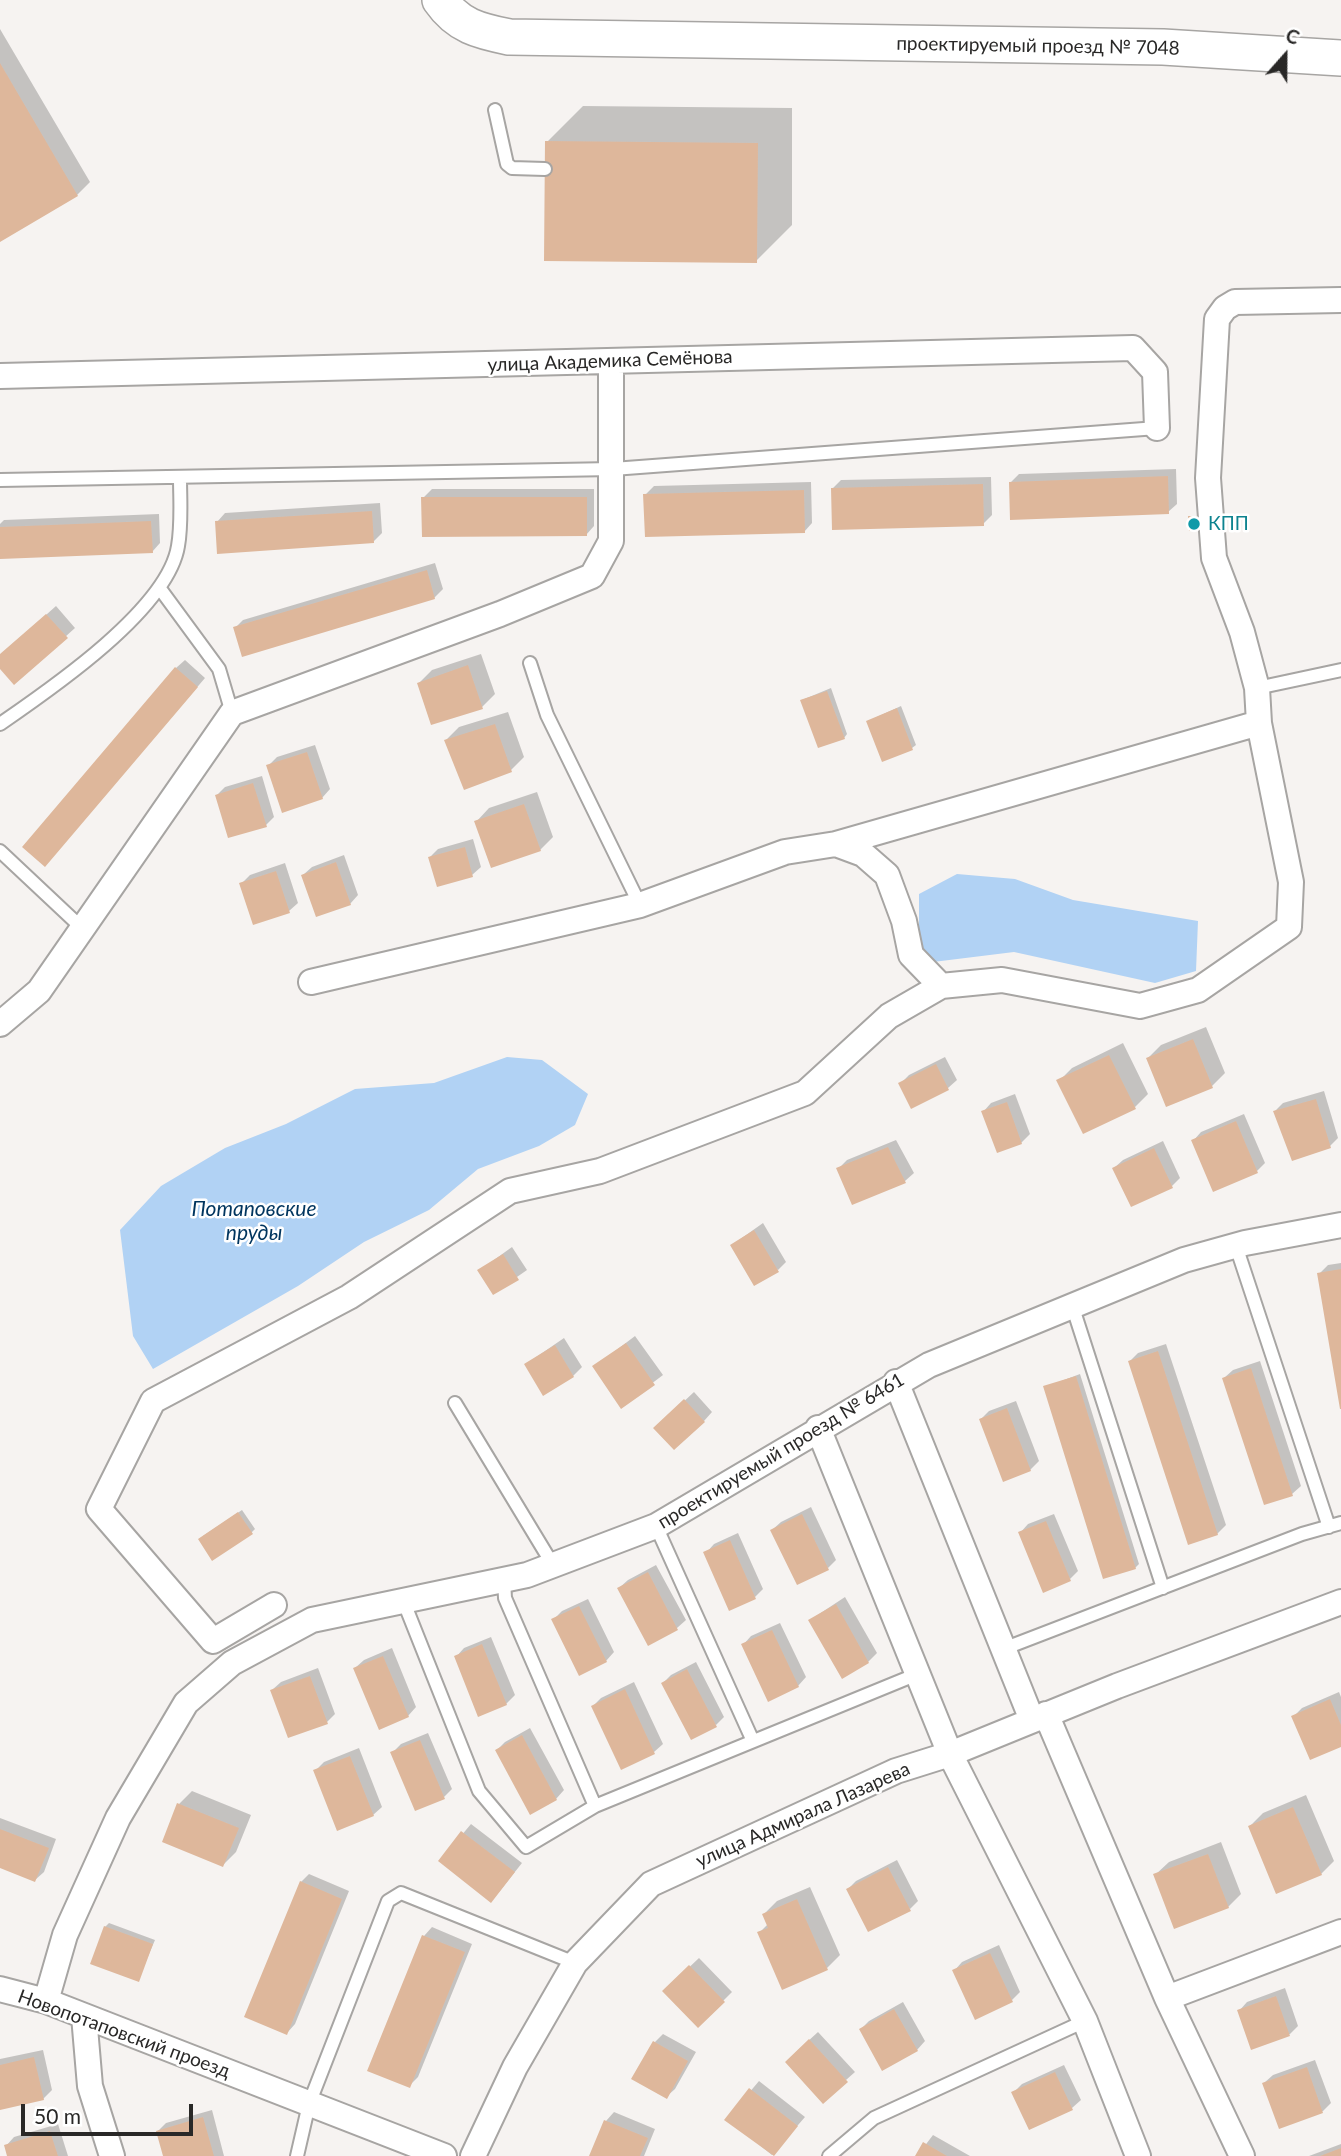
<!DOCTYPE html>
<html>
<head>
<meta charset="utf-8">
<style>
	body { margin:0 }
	#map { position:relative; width:1341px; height:2156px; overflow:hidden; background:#f6f3f1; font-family:Lato,sans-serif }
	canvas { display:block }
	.north { position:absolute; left:1250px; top:21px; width:70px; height:70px; -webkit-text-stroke:5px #fff; paint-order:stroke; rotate:21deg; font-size:19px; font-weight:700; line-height:28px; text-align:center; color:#292827 }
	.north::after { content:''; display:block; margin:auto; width:24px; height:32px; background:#292827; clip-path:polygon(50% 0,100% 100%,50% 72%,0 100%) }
	.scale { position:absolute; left:21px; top:2104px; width:172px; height:32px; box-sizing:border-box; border:4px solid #292827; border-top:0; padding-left:9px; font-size:21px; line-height:24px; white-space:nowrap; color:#292827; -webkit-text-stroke:5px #fff; paint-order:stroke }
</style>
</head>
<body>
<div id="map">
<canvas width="1341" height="2156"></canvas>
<div class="north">С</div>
<div class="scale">50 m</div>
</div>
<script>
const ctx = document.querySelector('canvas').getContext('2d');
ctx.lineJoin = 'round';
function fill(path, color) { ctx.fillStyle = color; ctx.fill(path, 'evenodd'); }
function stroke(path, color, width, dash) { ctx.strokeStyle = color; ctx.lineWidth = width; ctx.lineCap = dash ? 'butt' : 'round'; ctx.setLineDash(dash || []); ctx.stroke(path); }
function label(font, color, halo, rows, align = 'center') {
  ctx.font = font + ' Lato,sans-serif'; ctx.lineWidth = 5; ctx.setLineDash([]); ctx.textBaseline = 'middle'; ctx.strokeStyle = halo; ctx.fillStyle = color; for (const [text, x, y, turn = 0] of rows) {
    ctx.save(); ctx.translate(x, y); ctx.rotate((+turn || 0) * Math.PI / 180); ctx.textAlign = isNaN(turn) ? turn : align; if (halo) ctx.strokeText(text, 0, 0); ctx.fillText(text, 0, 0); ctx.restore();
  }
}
fill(new Path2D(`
	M 957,874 L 1015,879 L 1073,900 L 1198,921 L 1196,971 L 1155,983 L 1014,952 L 933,962 L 919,944 L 919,894 Z
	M 507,1057 L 542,1060 L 588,1094 L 575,1125 L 539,1146 L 478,1169 L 429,1210 L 364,1242 L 298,1286 L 153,1369 L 133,1336 L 120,1230 L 161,1186 L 225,1148 L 286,1124 L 355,1089 L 434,1083 Z`), '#b1d2f4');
fill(new Path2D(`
	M 0,29 L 90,182 L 77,195 L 0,240 Z
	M 583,106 L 792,108 L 792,225 L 756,261 L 547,142 Z
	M 1176,469 L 1177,504 L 1168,512 L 1010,483 L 1019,474 Z
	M 991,477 L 992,515 L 983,524 L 832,489 L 841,480 Z
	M 811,482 L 812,523 L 804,532 L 645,495 L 654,486 Z
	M 432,489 L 594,489 L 594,526 L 586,535 L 423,498 Z
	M 380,503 L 382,533 L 373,542 L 217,522 L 225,513 Z
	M 159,514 L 160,543 L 152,552 L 0,557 L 0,524 L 4,520 Z
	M 435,563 L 443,589 L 434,598 L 235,628 L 243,620 Z
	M 56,606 L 75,628 L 14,683 L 0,667 L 0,656 Z
	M 481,654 L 495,694 L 482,707 L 419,683 L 432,670 Z
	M 185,660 L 205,678 L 53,856 L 176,668 Z
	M 831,688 L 847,734 L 844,738 L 802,700 Z
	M 901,706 L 916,745 L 912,748 L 868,721 Z
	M 508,712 L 524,757 L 511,770 L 465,787 L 446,740 L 459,727 Z
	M 315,745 L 330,789 L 322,798 L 268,766 L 277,757 Z
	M 262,776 L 274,817 L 266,825 L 217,795 L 225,787 Z
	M 537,792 L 553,837 L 540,850 L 476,822 L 489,808 Z
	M 473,839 L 481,867 L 472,875 L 430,857 L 438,849 Z
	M 344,855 L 358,895 L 350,904 L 303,875 L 312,867 Z
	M 285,863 L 298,903 L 289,911 L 241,884 L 250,875 Z
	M 1206,1027 L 1225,1073 L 1212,1086 L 1148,1058 L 1161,1045 Z
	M 1123,1043 L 1148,1094 L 1135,1107 L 1059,1081 L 1072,1068 Z
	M 945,1057 L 957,1080 L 948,1088 L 912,1107 L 900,1084 L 909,1075 Z
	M 1324,1091 L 1338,1138 L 1330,1146 L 1275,1111 L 1283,1103 Z
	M 1015,1094 L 1030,1134 L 1021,1143 L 983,1112 L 991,1103 Z
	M 1244,1114 L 1265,1163 L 1257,1171 L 1193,1141 L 1201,1132 Z
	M 896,1140 L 914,1173 L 905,1181 L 853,1202 L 838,1169 L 847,1160 Z
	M 1163,1141 L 1180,1178 L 1172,1186 L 1114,1168 L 1123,1160 Z
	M 763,1223 L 786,1262 L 778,1270 L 732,1245 Z
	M 512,1247 L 527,1270 L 494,1293 L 480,1270 Z
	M 1341,1263 L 1341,1407 L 1319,1274 L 1328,1265 Z
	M 635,1336 L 663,1375 L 622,1406 L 594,1367 Z
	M 564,1338 L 582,1367 L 573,1376 L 526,1364 Z
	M 1166,1344 L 1226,1525 L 1217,1534 L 1130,1361 L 1138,1353 Z
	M 1260,1361 L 1301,1486 L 1292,1494 L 1224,1378 L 1233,1370 Z
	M 1080,1374 L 1139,1564 L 1135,1568 L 1045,1387 Z
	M 694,1392 L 712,1412 L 704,1421 L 664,1420 Z
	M 1016,1401 L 1039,1461 L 1030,1470 L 981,1419 L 989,1411 Z
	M 811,1507 L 836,1560 L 828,1568 L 772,1530 L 781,1522 Z
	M 242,1510 L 255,1529 L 251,1533 L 203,1536 Z
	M 1054,1514 L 1078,1571 L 1070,1579 L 1020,1533 L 1028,1524 Z
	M 738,1533 L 763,1589 L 755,1597 L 706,1553 L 714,1544 Z
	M 656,1565 L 686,1620 L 677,1628 L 648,1644 L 619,1588 L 628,1580 Z
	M 845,1597 L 877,1653 L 868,1662 L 810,1620 Z
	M 588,1599 L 614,1652 L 606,1661 L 554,1619 L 562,1611 Z
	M 780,1623 L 806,1677 L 798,1686 L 743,1645 L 751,1636 Z
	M 491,1637 L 515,1695 L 506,1704 L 456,1657 L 464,1648 Z
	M 392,1648 L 416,1707 L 408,1716 L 355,1668 L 364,1660 Z
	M 696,1662 L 724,1717 L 716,1725 L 663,1683 L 671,1675 Z
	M 318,1668 L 335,1714 L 327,1722 L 272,1690 L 281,1682 Z
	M 634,1682 L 663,1744 L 654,1752 L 622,1767 L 593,1706 L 601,1698 Z
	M 1339,1692 L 1341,1697 L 1341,1745 L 1293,1717 L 1302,1708 Z
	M 530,1728 L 564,1790 L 556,1799 L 497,1750 L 505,1742 Z
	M 428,1733 L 452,1789 L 444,1797 L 392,1753 L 401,1744 Z
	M 359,1748 L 382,1807 L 373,1815 L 315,1771 L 324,1762 Z
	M 192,1791 L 251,1815 L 236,1852 L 223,1865 L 179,1804 Z
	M 1306,1795 L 1334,1861 L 1321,1874 L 1250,1826 L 1263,1813 Z
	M 0,1818 L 56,1839 L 44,1872 L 35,1880 L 0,1866 Z
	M 471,1824 L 522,1863 L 499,1892 L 440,1861 Z
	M 1221,1842 L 1241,1894 L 1228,1907 L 1155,1875 L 1169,1862 Z
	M 897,1860 L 918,1901 L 910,1909 L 848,1889 L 856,1881 Z
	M 309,1874 L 349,1891 L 295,2024 L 287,2033 L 301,1882 Z
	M 810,1887 L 840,1955 L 827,1968 L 759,1933 L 768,1924 L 764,1914 L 777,1901 Z
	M 109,1923 L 155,1940 L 138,1980 L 105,1927 Z
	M 432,1927 L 472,1944 L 418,2077 L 409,2086 L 369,2070 L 424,1936 Z
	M 999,1945 L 1020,1992 L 1012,2000 L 954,1971 L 962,1962 Z
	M 699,1958 L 732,1992 L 698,2026 L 664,1991 Z
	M 1285,1988 L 1298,2026 L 1290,2034 L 1252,2047 L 1239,2011 L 1247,2002 Z
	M 903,2002 L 925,2041 L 917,2050 L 861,2029 L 869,2021 Z
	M 818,2032 L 855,2072 L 846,2080 L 795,2053 Z
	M 663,2034 L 696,2052 L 675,2089 L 666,2097 L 655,2042 Z
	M 43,2050 L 52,2090 L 43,2099 L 0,2108 L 0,2059 Z
	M 1315,2060 L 1331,2103 L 1323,2111 L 1280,2127 L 1264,2083 L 1273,2075 Z
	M 1064,2065 L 1081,2100 L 1072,2108 L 1014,2092 L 1022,2084 Z
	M 759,2081 L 805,2117 L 772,2155 L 727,2119 Z
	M 212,2110 L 224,2156 L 164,2156 L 158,2131 L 166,2123 Z
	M 614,2112 L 655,2129 L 644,2156 L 591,2156 L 606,2121 Z
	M 58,2124 L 68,2156 L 9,2156 L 6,2146 L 14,2137 Z
	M 933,2135 L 970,2156 L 917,2156 Z
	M 1341,2144 L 1341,2156 L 1309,2156 Z`), '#0003');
fill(new Path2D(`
	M 0,63 L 78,196 L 0,242 Z
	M 545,141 L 758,143 L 757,263 L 544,261 Z
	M 1168,476 L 1169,514 L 1010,520 L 1009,482 Z
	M 983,484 L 984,526 L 832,530 L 831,488 Z
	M 804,490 L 805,533 L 645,537 L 643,494 Z
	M 421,497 L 587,497 L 587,536 L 422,537 Z
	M 372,511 L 374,543 L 217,554 L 215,521 Z
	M 1188,516 L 1200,516 L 1200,531 L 1189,531 Z
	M 151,521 L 153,553 L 0,559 L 0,527 Z
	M 427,570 L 435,599 L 242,657 L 233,627 Z
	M 46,614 L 68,638 L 14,685 L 0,669 L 0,654 Z
	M 468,665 L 483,709 L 431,725 L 417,683 Z
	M 175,667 L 198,687 L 45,867 L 22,847 Z
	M 827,691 L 845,739 L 818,748 L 800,700 Z
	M 897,708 L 913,750 L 882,762 L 866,721 Z
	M 495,724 L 512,772 L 464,790 L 444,740 Z
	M 307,752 L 323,799 L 282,813 L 266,765 Z
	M 253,783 L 267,827 L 228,838 L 215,795 Z
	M 524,804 L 541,851 L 491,868 L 474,821 Z
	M 465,847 L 473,877 L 437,887 L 428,857 Z
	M 336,862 L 351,905 L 316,917 L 301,875 Z
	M 276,871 L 290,913 L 253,925 L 239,883 Z
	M 1193,1039 L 1213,1088 L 1166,1107 L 1146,1058 Z
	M 1109,1055 L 1136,1109 L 1083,1134 L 1056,1080 Z
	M 936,1064 L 949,1090 L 911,1109 L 898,1083 Z
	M 1316,1099 L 1331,1148 L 1292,1161 L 1273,1111 Z
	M 1007,1102 L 1022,1144 L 997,1153 L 981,1111 Z
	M 1236,1121 L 1258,1173 L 1213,1192 L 1191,1140 Z
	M 888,1147 L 906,1183 L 852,1205 L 836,1168 Z
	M 1154,1148 L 1173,1188 L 1131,1207 L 1112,1168 Z
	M 754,1230 L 779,1272 L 754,1286 L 730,1245 Z
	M 503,1254 L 519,1280 L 493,1295 L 477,1270 Z
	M 1341,1269 L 1341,1409 L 1340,1409 L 1317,1273 Z
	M 626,1343 L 655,1385 L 621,1409 L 592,1366 Z
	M 555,1345 L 574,1377 L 543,1396 L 524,1364 Z
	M 1158,1351 L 1218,1535 L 1188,1545 L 1128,1361 Z
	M 1251,1368 L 1293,1496 L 1264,1505 L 1222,1378 Z
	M 1076,1376 L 1136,1569 L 1103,1579 L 1043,1386 Z
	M 684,1399 L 705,1422 L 674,1450 L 653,1428 Z
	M 1007,1408 L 1031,1471 L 1003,1482 L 979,1419 Z
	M 238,1512 L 253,1534 L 212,1561 L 198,1539 Z
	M 802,1514 L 829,1570 L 797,1585 L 770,1530 Z
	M 1046,1521 L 1071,1581 L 1043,1593 L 1018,1532 Z
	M 730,1540 L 756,1599 L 729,1611 L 703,1552 Z
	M 648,1572 L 678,1630 L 648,1646 L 617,1588 Z
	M 836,1604 L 869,1663 L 842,1679 L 808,1620 Z
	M 579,1606 L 607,1662 L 579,1676 L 551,1619 Z
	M 772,1630 L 799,1687 L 768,1702 L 741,1644 Z
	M 482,1644 L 507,1705 L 478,1717 L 454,1656 Z
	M 383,1656 L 409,1717 L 379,1730 L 353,1668 Z
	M 687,1669 L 717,1727 L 691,1740 L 661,1683 Z
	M 310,1676 L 328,1724 L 288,1738 L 270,1690 Z
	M 625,1689 L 655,1754 L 621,1770 L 591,1706 Z
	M 1330,1699 L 1341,1725 L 1341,1747 L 1310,1760 L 1291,1716 Z
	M 522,1735 L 557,1800 L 530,1815 L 495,1750 Z
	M 420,1740 L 445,1799 L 415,1811 L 390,1752 Z
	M 350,1756 L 374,1816 L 337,1831 L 313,1770 Z
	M 177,1803 L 239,1828 L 223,1867 L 162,1842 Z
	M 1293,1807 L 1322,1875 L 1276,1894 L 1248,1826 Z
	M 0,1829 L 49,1848 L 35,1882 L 0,1868 Z
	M 461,1831 L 515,1872 L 491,1903 L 438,1861 Z
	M 1208,1854 L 1229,1908 L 1174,1929 L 1153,1874 Z
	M 888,1867 L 911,1911 L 868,1932 L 846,1889 Z
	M 300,1881 L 342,1899 L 287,2035 L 244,2017 Z
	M 797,1899 L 828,1970 L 782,1990 L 757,1932 L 768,1928 L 762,1914 Z
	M 104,1926 L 153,1944 L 139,1982 L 90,1964 Z
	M 422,1935 L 465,1952 L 410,2088 L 367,2071 Z
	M 990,1953 L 1013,2002 L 975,2020 L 952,1970 Z
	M 689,1965 L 725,2002 L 698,2028 L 662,1991 Z
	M 1276,1996 L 1290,2036 L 1251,2050 L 1237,2010 Z
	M 894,2009 L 918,2051 L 882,2071 L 859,2029 Z
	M 809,2039 L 848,2082 L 823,2104 L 785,2062 Z
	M 653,2041 L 688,2061 L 667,2099 L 631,2079 Z
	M 34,2057 L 44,2100 L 0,2110 L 0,2065 Z
	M 1307,2067 L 1323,2113 L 1279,2129 L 1262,2083 Z
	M 1055,2072 L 1073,2110 L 1029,2130 L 1011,2092 Z
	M 749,2088 L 798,2126 L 774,2156 L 724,2120 Z
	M 203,2117 L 214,2156 L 163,2156 L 156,2131 Z
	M 604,2120 L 648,2138 L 640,2156 L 589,2156 Z
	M 50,2131 L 58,2156 L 7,2156 L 4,2145 Z
	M 923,2142 L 947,2156 L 915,2156 Z
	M 1341,2148 L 1341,2156 L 1320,2156 Z`), '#deb79b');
const service = new Path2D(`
	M 495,110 L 507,164 L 512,168 L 545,169
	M 0,480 L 613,469 L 1157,428
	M 161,590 L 219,669 L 232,713
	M 530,663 L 547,715 L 640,905
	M 1257,688 L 1341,670
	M 0,724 C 51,689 168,609 178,546 C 182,524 180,499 180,477
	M 0,851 L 83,929
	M 1236,1246 L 1329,1527
	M 1073,1308 L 1163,1588
	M 455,1403 L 553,1565
	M 656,1526 L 752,1739
	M 504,1580 L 505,1598 L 595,1806
	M 403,1600 L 479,1791 L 526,1847 L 595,1806 L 915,1675
	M 1003,1649 L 1302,1534 L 1341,1523
	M 297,2156 L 309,2104 L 388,1901 L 401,1893 L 575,1963
	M 829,2156 L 874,2118 L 1085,2021`);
const minor = new Path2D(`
	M 0,376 L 1133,348 L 1155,372 L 1157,428
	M 836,844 L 1259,723
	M 311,982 L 640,905 L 785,852 L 836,844 L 863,854 L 887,875 L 904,921 L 911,955 L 941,986 L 1002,980 L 1140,1006 L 1198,990 L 1289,927 L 1291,882 L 1259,723 L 1257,688 L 1242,632 L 1214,558 L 1208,478 L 1217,319 L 1225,308 L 1235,302 L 1341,300
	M 0,1024 L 39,991 L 232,713 L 500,614 L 592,576 L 611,541 L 611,362
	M 896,1382 L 1032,1720
	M 818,1428 L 950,1754 L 1085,2021 L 1138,2156
	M 274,1605 L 213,1641 L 99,1509 L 153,1401 L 349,1297 L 510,1191 L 600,1171 L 805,1093 L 889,1016 L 941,986
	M 1046,1714 L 1167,1998 L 1242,2156
	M 0,1989 L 46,2001 L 444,2156
	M 1167,1998 L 1341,1932
	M 46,2001 L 65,1935 L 118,1818 L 186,1703 L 232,1663 L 312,1620 L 527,1575 L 656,1526 L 929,1365 L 1184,1260 L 1245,1243 L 1341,1225
	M 84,2016 L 90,2086 L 112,2156
	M 473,2156 L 515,2067 L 575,1963 L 651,1884 L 896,1771 L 950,1754 L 1117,1686 L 1341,1602`);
const secondary = new Path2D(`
	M 440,0 C 458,26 479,31 509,37 L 1163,47 L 1341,58`);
stroke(service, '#a7a5a3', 16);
stroke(minor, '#a7a5a3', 28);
stroke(secondary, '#a7a5a3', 38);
stroke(service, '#fff', 12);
stroke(minor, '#fff', 24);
stroke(secondary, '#fff', 35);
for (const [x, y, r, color] of [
	[1194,524,7,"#0f9aa8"]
]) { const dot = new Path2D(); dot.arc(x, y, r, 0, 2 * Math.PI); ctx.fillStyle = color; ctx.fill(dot); stroke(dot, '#fff', 2.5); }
label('19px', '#292827', '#fff', [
	["проектируемый проезд № 7048",1038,46,1],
	["улица Академика Семёнова",610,361,-2],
	["проектируемый проезд № 6461",781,1451,-31],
	["улица Адмирала Лазарева",803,1815,-24],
	["Новопотаповский проезд",124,2034,20]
]);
label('19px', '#0d838f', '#fff', [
	["КПП",1208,524]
], 'left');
label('italic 21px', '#00355e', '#fff', [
	["Потаповские",254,1209],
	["пруды",254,1233]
]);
</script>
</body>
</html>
